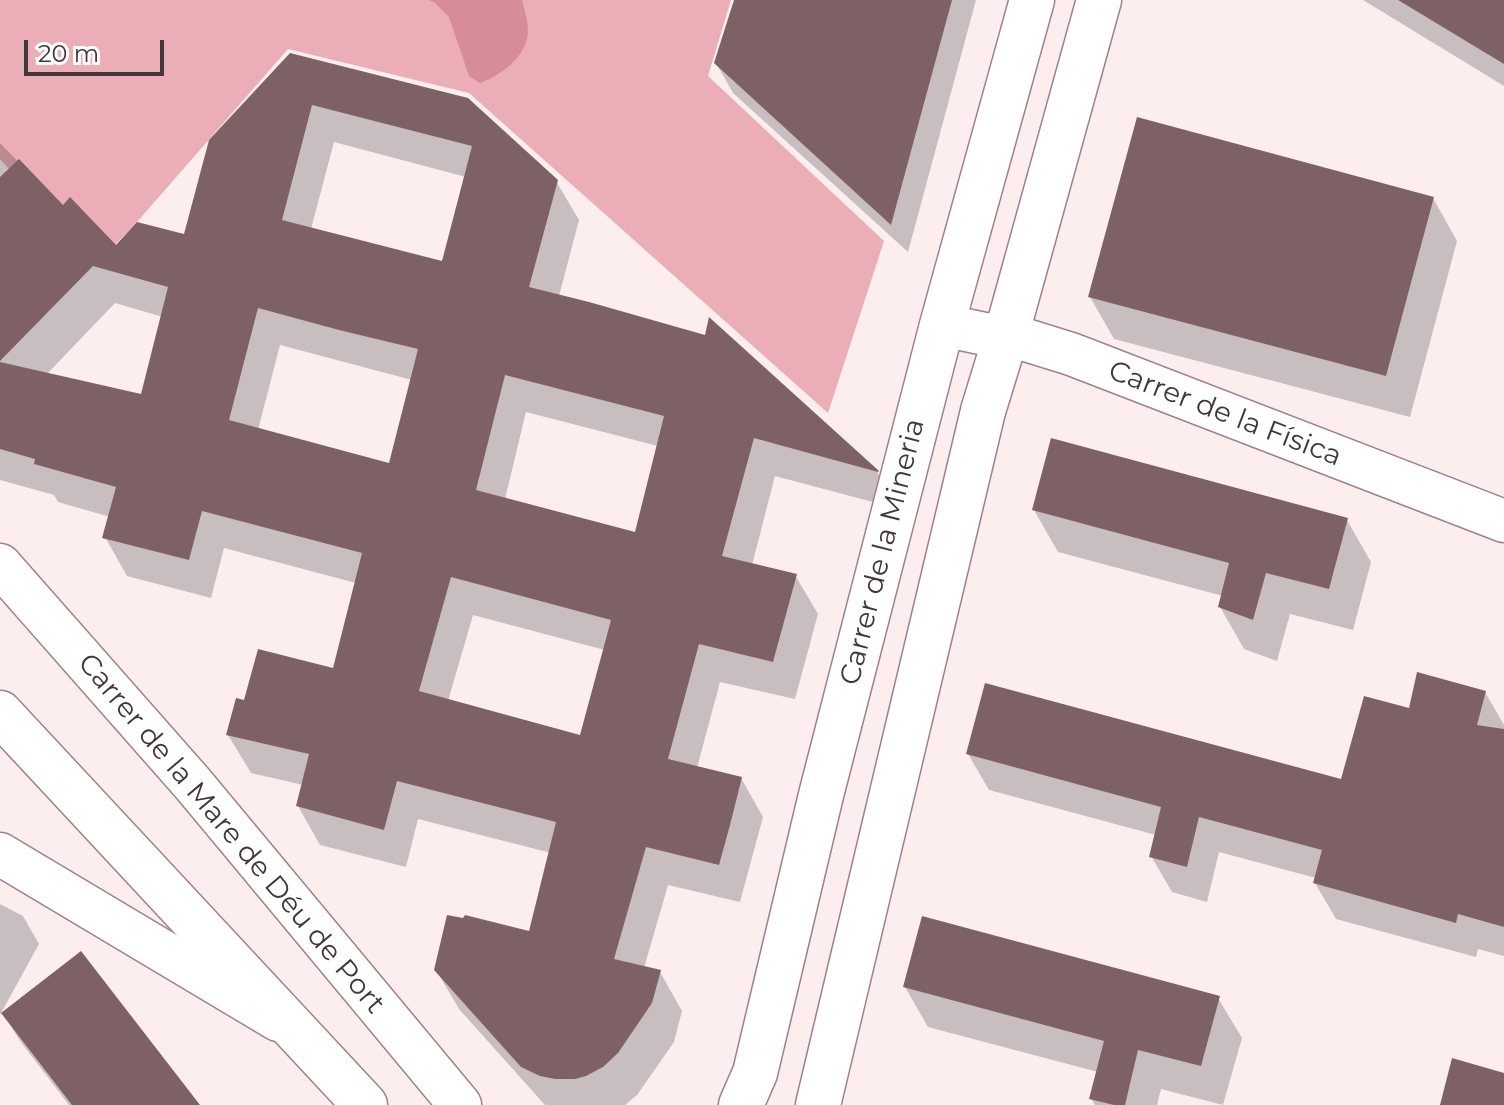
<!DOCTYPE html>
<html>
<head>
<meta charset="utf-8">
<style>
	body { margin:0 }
	#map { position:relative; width:1504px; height:1105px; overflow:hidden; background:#fceeef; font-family:Montserrat,sans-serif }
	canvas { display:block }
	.scale { position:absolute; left:24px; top:40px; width:140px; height:36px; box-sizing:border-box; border:4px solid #433638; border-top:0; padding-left:10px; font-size:24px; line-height:28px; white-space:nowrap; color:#433638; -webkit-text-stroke:6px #fff; paint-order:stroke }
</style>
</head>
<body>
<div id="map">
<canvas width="1504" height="1105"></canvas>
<div class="scale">20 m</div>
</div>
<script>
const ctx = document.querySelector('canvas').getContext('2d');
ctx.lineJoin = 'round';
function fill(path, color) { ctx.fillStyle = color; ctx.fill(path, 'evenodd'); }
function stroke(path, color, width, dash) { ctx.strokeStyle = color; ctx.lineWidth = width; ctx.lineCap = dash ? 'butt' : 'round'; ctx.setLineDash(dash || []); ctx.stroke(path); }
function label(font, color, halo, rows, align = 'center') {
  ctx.font = font + ' Montserrat,sans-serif'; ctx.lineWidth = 8; ctx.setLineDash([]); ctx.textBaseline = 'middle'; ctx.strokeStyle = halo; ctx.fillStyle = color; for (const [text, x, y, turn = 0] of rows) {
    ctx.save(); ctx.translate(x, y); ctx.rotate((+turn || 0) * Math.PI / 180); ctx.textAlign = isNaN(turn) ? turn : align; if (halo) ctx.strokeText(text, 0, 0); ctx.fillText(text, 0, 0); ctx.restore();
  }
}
fill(new Path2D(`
	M 0,0 L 731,0 L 708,76 L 884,241 L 828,413 L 469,93 L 288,49 L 137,222 L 95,266 L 0,159 Z`), '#ebadb6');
fill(new Path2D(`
	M 429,0 L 522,0 C 525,12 530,27 527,39 C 521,61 499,76 480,83 L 469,76 L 449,17 L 434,2 Z`), '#d68d98');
fill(new Path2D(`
	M 736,0 L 976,0 L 908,252 L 733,93 L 716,63 Z
	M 1363,0 L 1504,0 L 1504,86 Z
	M 290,55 L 556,181 L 579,220 L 559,296 L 706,337 L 711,321 L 877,472 L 899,509 L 775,476 L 752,565 L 795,575 L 818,614 L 795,699 L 720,682 L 697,768 L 741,778 L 763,817 L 740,902 L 668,885 L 644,968 L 660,972 L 682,1011 L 674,1042 L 637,1095 L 625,1105 L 545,1105 L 459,1009 L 436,970 L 530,933 L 551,853 L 418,819 L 406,867 L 320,845 L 298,806 L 303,785 L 251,773 L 228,735 L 246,703 L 335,671 L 356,583 L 224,548 L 211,598 L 127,576 L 105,537 L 110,517 L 58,502 L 54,495 L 0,480 L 0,143 L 63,208 L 116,247 L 185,237 ZM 334,142 L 466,177 L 444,263 L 311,229 ZM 115,303 L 163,317 L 142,396 L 46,375 ZM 280,345 L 412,380 L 391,465 L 258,430 ZM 526,412 L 658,446 L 636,534 L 505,499 ZM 473,615 L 605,650 L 581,737 L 448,701 Z
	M 1433,198 L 1457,241 L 1410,417 L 1114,339 L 1090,297 Z
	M 1034,510 L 1347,520 L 1371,562 L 1353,630 L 1290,614 L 1277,661 L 1244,649 L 1220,607 L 1223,596 L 1058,552 Z
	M 1485,692 L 1504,725 L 1504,956 L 1478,949 L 1476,957 L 1336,919 L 1315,883 L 1316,878 L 1219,852 L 1207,902 L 1172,892 L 1151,856 L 1156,835 L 989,790 L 968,754 L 1343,781 L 1410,710 Z
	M 0,904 L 23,916 L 39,944 L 0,1015 Z
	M 905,987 L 1218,998 L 1242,1038 L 1223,1105 L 1161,1089 L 1157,1105 L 1095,1105 L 1091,1098 L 1098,1072 L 928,1027 Z
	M 3,1013 L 197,1105 L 69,1105 L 20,1041 Z`), '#0003');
fill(new Path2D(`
	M 734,0 L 952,0 L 891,225 L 714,63 Z
	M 1398,0 L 1504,0 L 1504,64 Z
	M 290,53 L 468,98 L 558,180 L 529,287 L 589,302 L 705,335 L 709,317 L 879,471 L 878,472 L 754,438 L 722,556 L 797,574 L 773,662 L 699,644 L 668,759 L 742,777 L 730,825 L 719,865 L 646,847 L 614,959 L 661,970 L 652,1003 L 618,1053 L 603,1067 L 586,1076 L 575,1079 L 555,1079 L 540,1076 L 521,1067 L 434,970 L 447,915 L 463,918 L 465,915 L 529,931 L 556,822 L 397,781 L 384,830 L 296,806 L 309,754 L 226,735 L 236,698 L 244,700 L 258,649 L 333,668 L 362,553 L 202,511 L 189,560 L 102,538 L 116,487 L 34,464 L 35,459 L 0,449 L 0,362 L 141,394 L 168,287 L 93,266 L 0,361 L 0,177 L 19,159 L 63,205 L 70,197 L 116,245 L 137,222 L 184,234 L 209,140 ZM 312,105 L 472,146 L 442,261 L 282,220 ZM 258,308 L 339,330 L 418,349 L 389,463 L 229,420 ZM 505,375 L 664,416 L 635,532 L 476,490 ZM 451,577 L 611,620 L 580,735 L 419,691 Z
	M 1137,117 L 1434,197 L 1386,376 L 1088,297 Z
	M 1051,438 L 1348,518 L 1329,589 L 1266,573 L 1253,620 L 1218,607 L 1229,563 L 1032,510 Z
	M 1417,672 L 1486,691 L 1477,725 L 1504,729 L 1504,927 L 1458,914 L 1456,923 L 1313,883 L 1322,850 L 1199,817 L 1187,867 L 1149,857 L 1161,807 L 966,754 L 985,683 L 1341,779 L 1364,696 L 1409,708 Z
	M 922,916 L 1220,996 L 1201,1066 L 1138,1050 L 1125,1105 L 1114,1105 L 1089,1099 L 1104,1041 L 903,987 Z
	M 81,951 L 200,1105 L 72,1105 L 1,1013 Z
	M 1452,1058 L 1504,1073 L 1504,1105 L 1440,1105 Z`), '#7e6165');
const street = new Path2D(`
	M 942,325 L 985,334 L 1013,336 L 1071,354 L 1504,521
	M 0,565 L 193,784 L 460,1105
	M 0,854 L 278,1020`);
const secondary = new Path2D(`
	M 0,713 L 365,1105
	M 741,1105 L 755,1073 L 821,795 L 942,325 L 1032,0
	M 818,1105 L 983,411 L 1006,336 L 1099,0`);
stroke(street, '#a08286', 45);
stroke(secondary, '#a08286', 47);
stroke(street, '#fff', 42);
stroke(secondary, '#fff', 44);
label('28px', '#433638', '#fff', [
	["Carrer de la Física",1225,414,21],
	["Carrer de la Mineria",883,552,-76],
	["Carrer de la Mare de Déu de Port",231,834,50]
]);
</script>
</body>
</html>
